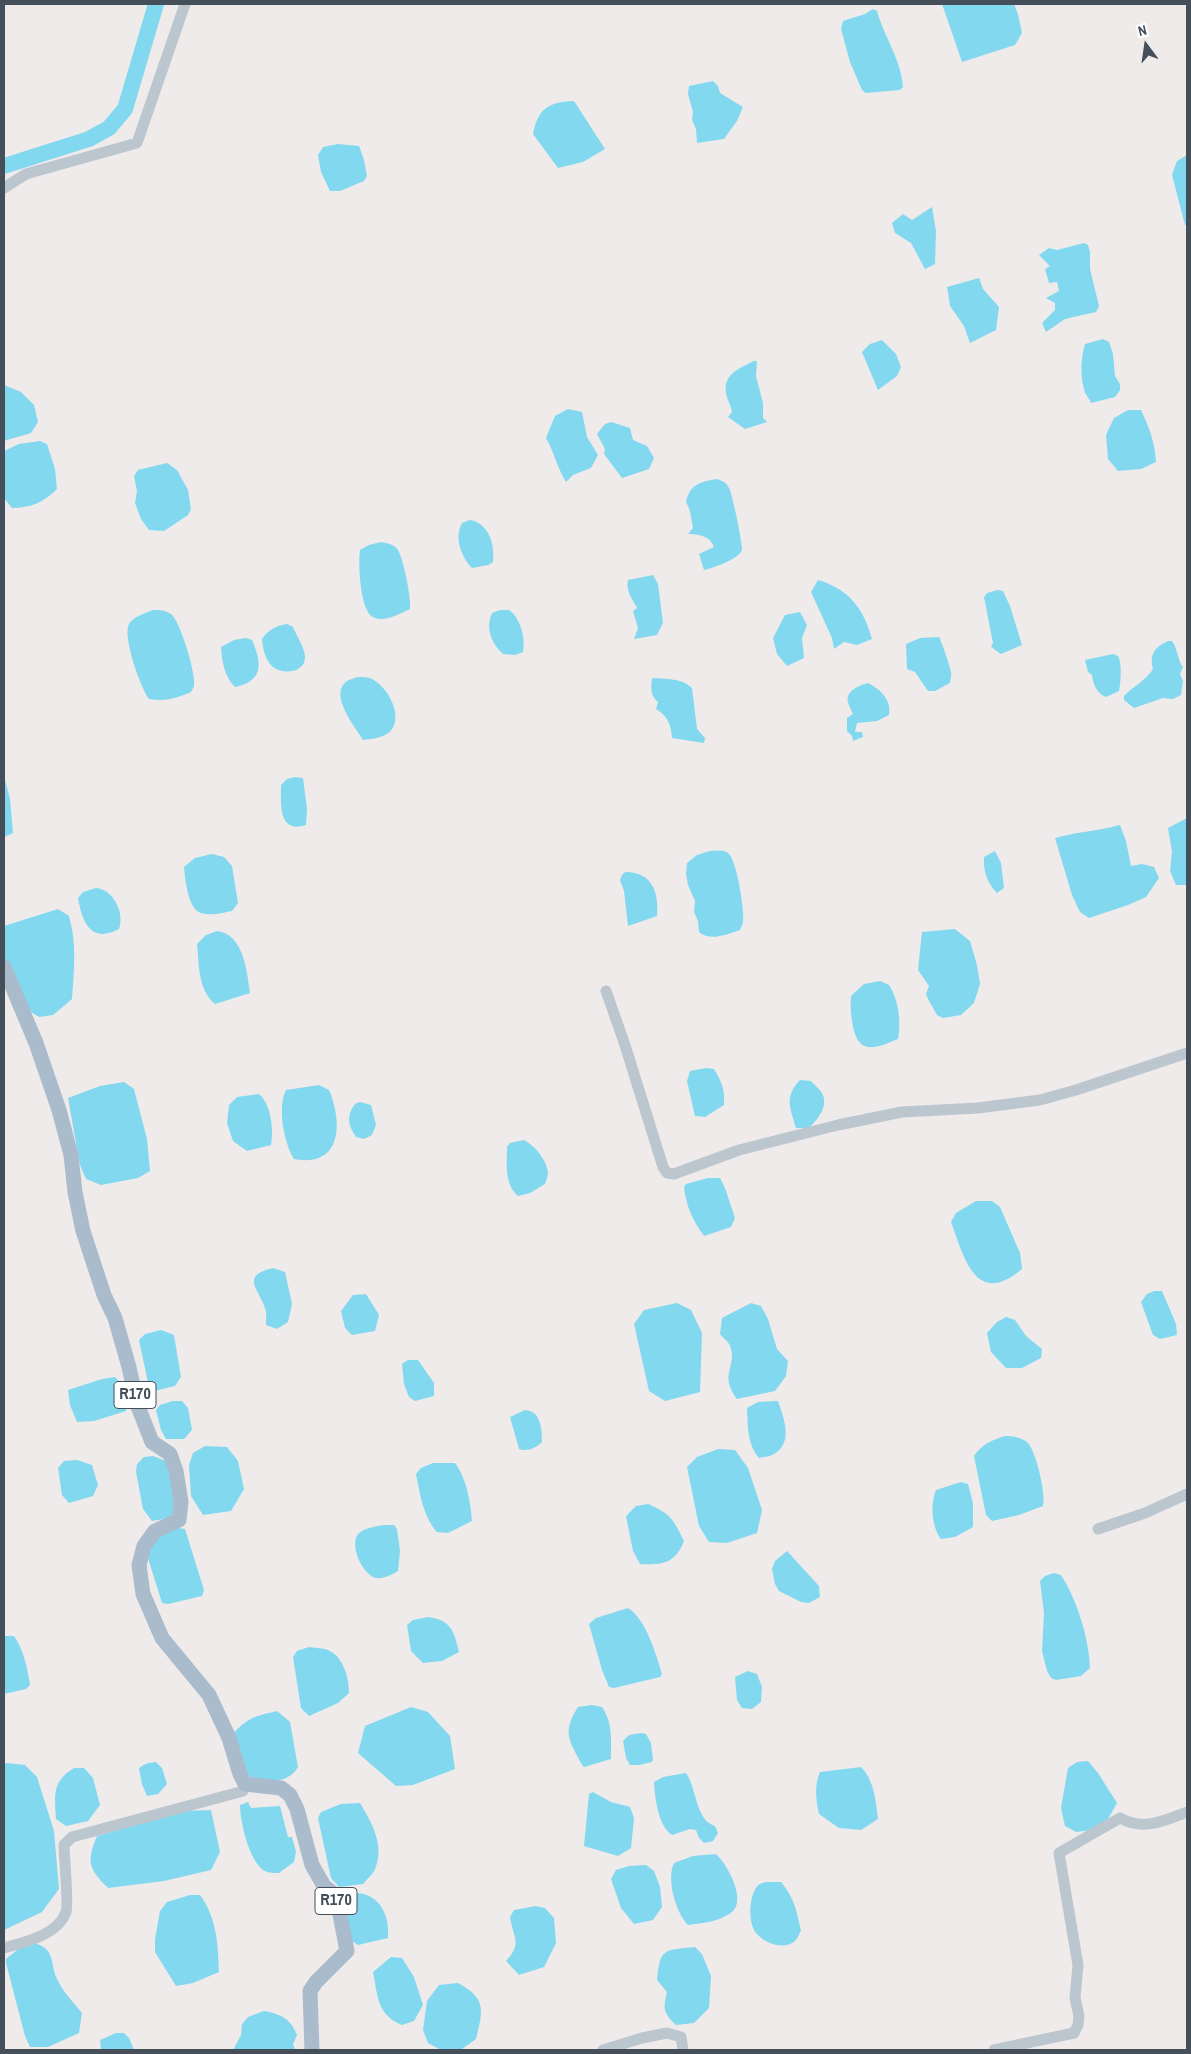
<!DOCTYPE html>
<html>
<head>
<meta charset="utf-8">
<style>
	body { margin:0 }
	#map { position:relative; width:1191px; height:2054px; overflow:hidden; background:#efebeb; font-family:"Archivo Narrow",sans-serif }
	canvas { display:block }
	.frame { position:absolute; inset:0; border:5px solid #444f59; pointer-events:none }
	.north { position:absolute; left:1121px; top:20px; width:50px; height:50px; -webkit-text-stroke:4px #fff; paint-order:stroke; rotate:346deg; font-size:14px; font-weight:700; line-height:20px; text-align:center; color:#444f59 }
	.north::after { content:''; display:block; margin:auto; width:18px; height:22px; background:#444f59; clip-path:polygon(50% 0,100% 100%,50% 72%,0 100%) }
</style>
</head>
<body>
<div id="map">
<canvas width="1191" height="2054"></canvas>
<div class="frame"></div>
<div class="north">N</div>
</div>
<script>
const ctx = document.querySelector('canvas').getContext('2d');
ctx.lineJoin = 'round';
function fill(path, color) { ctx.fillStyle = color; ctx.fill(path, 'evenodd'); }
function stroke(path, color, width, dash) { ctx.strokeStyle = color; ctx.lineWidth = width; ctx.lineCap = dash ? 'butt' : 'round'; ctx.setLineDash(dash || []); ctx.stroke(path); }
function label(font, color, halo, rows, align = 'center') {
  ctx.font = font + ' "Archivo Narrow",sans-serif'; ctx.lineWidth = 4; ctx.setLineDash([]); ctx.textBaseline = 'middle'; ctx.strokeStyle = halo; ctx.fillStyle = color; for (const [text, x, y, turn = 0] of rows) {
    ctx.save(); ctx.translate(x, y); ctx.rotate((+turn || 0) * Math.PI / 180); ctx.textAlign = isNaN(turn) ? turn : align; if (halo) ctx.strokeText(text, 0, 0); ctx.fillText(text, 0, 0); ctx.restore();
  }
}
fill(new Path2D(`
	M 942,4 L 1014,4 L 1018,14 L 1022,33 L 1015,45 L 962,62 Z
	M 873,9 L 877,11 C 884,37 901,59 903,87 L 900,90 L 866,93 L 862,90 L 850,62 L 841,29 L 843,21 L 865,14 Z
	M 713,81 L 718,86 L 720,93 L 743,107 L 737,121 L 724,139 L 697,143 L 696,129 L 692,120 L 693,112 L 688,94 L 689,86 Z
	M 574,101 L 605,149 L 583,162 L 558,168 L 533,134 C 538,109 548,102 574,101 Z
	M 338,144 L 359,146 L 364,160 L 367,176 L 364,181 L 340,191 L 330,191 L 321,172 L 318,155 L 323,147 Z
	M 1187,155 L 1187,225 L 1185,225 L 1172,175 L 1177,161 Z
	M 932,207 L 936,231 L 935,264 L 925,269 L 911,243 L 895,233 L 892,223 L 903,214 L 912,220 Z
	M 1084,243 L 1088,245 L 1090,252 L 1090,269 L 1099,306 L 1096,312 L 1065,319 L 1046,332 L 1042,323 L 1055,310 L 1055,303 L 1046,298 L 1059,291 L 1057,282 L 1049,283 L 1045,269 L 1050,266 L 1039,255 L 1049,248 L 1057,250 Z
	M 979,278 L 983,289 L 999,307 L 996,330 L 970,343 L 964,326 L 950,306 L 947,287 Z
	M 1103,339 L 1109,342 L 1113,354 L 1115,376 L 1120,384 L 1120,390 L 1115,397 L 1091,403 C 1089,397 1085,395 1084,389 C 1080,374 1081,358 1085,344 Z
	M 882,340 L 896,354 L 901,367 L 897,376 L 878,390 L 862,352 L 870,344 Z
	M 754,361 L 757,361 L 756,376 L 763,403 L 763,418 L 767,422 L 745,429 L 728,417 L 732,412 C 731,405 727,400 726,393 C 723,374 740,368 754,361 Z
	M 4,385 L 21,392 L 34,405 L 38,422 L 31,433 L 4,441 Z
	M 568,409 L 582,412 L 587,437 L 598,455 L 591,468 L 573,475 L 566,482 C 557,467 554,452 546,438 L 555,416 Z
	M 1128,410 L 1141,410 C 1149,427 1155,442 1156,462 L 1141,469 L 1118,471 L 1108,459 L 1106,435 L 1114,418 Z
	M 611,422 L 630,428 L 633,440 L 647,446 L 654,458 L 649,469 L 622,478 L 604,454 L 605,449 L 597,434 L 605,424 Z
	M 40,441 L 47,444 L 55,469 L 57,489 C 44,502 31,508 12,508 L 4,498 L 4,451 L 19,444 Z
	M 167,463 L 177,470 L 188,490 L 191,509 L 188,515 L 164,531 L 149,530 L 141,519 L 135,503 L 137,491 L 134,476 L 138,470 Z
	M 717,479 C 723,481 726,482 729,488 C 732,492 743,546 742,550 C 739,559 713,568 704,570 L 699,554 L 714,547 C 710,536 699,534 688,534 L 693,528 C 691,518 691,511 686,502 C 690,484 700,482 717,479 Z
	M 470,520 C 489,523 495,545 493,562 L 488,565 L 472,568 C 461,557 454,537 462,523 Z
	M 381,542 C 387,543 394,544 398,550 C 404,561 411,597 410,609 C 399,614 384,623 373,617 C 360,611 358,563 360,550 L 369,545 Z
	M 653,575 L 658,584 L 663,623 L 657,635 L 634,639 L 638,628 L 633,611 L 637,608 C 633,600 625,590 628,580 Z
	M 818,580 C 849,589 864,609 872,639 L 857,645 L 844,642 L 834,649 L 832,638 L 811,592 Z
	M 998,590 L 1003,591 L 1010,606 L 1022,645 L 1001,654 L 991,647 L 993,643 L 984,597 L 987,593 Z
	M 153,610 C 160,610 165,610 171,614 C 180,621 196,673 194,685 C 194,687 192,690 191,692 C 177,698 164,702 149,699 C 141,689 122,636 129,624 C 133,617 145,613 153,610 Z
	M 500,610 L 509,610 C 520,617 526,639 523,652 L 515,655 L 503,654 C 492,644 485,629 492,613 Z
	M 800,612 L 807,625 L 802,638 L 804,658 L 787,666 L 777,654 L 773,638 L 785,615 Z
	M 287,624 L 293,627 C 296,635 304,646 305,656 C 306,673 283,675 273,667 C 265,660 263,649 262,639 C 269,629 276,626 287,624 Z
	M 939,637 C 941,640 950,666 951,672 C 952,675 950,680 950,683 L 935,691 L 928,691 L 915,672 L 907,669 L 906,644 L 920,638 Z
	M 246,638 L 252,640 C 262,663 264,681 235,687 C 224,676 222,662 221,647 L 234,640 Z
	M 1168,641 L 1172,641 C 1178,649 1177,659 1183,667 L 1180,674 L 1183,681 L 1181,695 L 1173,699 L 1163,698 L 1134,708 L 1124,700 L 1124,696 C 1134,686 1146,680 1153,669 C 1149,654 1155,647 1168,641 Z
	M 1113,654 L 1118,656 C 1122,663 1121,682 1119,691 L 1106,697 C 1097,694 1093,684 1092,675 L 1088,672 L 1085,660 Z
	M 358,677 C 362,677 367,677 370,678 C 388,685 407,721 387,734 C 380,738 371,739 363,740 C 355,727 328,694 347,681 C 350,679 355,678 358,677 Z
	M 652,678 C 666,679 682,678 692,688 L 697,729 L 705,738 L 704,743 L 672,738 C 671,725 668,716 656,709 L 658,702 C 650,696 651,687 652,678 Z
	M 868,683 C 880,689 892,700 889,715 L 877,721 L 857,723 L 855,732 L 862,732 L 863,737 L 853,741 L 852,736 L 847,731 L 847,718 L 853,714 C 851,710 849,706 848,702 C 845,691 860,685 868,683 Z
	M 4,776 L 10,799 L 13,833 L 4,837 Z
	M 295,777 L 303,778 L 307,809 L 306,825 C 278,834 281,805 281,785 L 287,779 Z
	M 1187,818 L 1187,885 L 1176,885 L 1170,871 L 1172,852 L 1168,828 Z
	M 1120,825 L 1126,841 L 1131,866 L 1142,864 L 1154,867 L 1159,878 L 1146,897 L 1128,905 L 1089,918 L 1080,912 L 1072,895 L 1055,838 C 1076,832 1098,831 1120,825 Z
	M 710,851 C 716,851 725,849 729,854 C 737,862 745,912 743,923 C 742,925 741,927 740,930 C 727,934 711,942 699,932 L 698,921 L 694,912 L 695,901 L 688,885 L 686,874 L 687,863 L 697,855 Z
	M 995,851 L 1001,863 L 1004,888 L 997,893 C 987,883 983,870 984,857 Z
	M 212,854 L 224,857 L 232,866 L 238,903 L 232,911 C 222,913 211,916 201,913 C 188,910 185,878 184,867 L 195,858 Z
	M 625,872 C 653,872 659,893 657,916 L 628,926 L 624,891 L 620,880 L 622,875 Z
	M 96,888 C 113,889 125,913 119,929 C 91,944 82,922 78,898 L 83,892 Z
	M 58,909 L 69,916 C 77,944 74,971 72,999 L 53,1015 L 39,1017 L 28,1010 L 4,958 L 4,926 Z
	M 955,929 L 970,941 L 977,965 L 980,984 L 974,1003 L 961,1015 L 943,1018 L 937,1015 L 929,1001 L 926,994 L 929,986 L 918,970 L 922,932 Z
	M 217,931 C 244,934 247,972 250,993 L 215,1004 C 198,990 199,964 197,944 L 206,935 Z
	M 880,981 L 889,985 C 899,1000 901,1022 898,1039 C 877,1048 859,1056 853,1027 C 851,1017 850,1007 851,996 L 864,984 Z
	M 706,1068 L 714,1069 C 722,1082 725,1090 724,1105 L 705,1117 L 695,1116 L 687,1081 L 690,1071 Z
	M 800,1080 L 811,1081 C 814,1085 820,1089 822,1093 C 829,1106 818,1119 809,1128 L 796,1128 C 790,1107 784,1097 800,1080 Z
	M 124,1082 L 134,1089 L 147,1139 L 150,1171 L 138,1178 L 101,1185 L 86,1179 L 80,1165 L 68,1098 L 100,1086 Z
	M 319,1085 L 329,1090 C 343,1123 342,1168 294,1159 C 284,1143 277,1107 286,1090 Z
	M 259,1094 C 271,1104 274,1130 271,1145 L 247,1151 L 233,1141 L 227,1123 L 229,1105 L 237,1097 Z
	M 360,1102 L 371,1105 L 376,1125 L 372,1135 L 364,1139 L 356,1137 C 348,1125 346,1116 355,1104 Z
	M 524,1140 C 535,1146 546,1159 548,1172 C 548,1176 546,1181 545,1184 L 530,1193 L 518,1196 C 504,1184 507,1163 507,1147 L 510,1143 Z
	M 708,1178 L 720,1178 L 725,1188 L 735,1218 L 731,1227 L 704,1236 C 693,1221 686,1206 684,1187 L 686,1184 Z
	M 976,1201 L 992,1201 L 1000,1207 L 1020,1253 L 1022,1269 C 976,1308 964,1258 951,1222 L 956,1213 Z
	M 273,1268 L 285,1272 L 292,1304 L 288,1322 L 277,1329 L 266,1325 C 266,1320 267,1313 265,1308 C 260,1290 239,1276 273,1268 Z
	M 1154,1291 L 1162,1291 L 1176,1324 L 1177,1335 L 1160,1339 L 1153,1335 L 1141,1302 L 1147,1294 Z
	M 366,1294 L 379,1315 L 375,1331 L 352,1335 L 345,1328 L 341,1311 L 353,1295 Z
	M 677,1303 L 691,1310 L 702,1333 L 700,1392 L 665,1401 L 649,1391 L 634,1324 L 644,1310 Z
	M 751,1303 L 761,1306 L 768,1319 L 777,1349 L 788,1361 L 786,1376 L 775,1391 L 737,1399 C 718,1374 738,1366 730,1346 C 729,1342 723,1338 720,1334 L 722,1318 Z
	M 1006,1317 L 1015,1320 L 1026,1336 L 1042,1349 L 1041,1358 L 1022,1368 L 1006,1368 L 991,1352 L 987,1333 L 997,1322 Z
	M 161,1330 L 174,1335 L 181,1377 L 175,1386 L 150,1392 L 139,1340 L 145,1334 Z
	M 408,1360 L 418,1360 L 434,1383 L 434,1396 L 415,1401 L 409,1397 L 404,1384 L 402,1364 Z
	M 115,1377 C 125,1387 127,1398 126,1411 L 94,1421 L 77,1422 L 70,1405 L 68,1390 L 102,1379 Z
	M 173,1401 L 182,1401 L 188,1408 L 192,1430 L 184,1439 L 166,1439 L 161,1430 L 156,1410 L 160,1405 Z
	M 778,1401 C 783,1416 793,1440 777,1452 C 773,1456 764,1457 759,1458 C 747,1444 748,1426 747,1408 L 758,1402 Z
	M 525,1410 C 541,1411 542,1429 542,1442 C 536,1448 527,1452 519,1449 L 510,1417 Z
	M 1005,1436 C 1013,1436 1020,1437 1027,1442 C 1036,1450 1046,1494 1043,1506 L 1019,1515 L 992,1521 L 986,1515 L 974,1456 C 982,1444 992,1440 1005,1436 Z
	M 205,1446 L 227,1447 L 238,1461 L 244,1489 L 231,1511 L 203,1515 L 191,1496 L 189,1465 L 193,1453 Z
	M 718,1449 L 735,1450 L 748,1468 L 762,1510 L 757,1533 L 727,1543 L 709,1542 L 699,1526 L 687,1467 L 697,1457 Z
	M 153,1456 L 166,1461 L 177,1505 L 170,1518 L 152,1521 L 143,1509 L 136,1472 L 137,1464 L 144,1457 Z
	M 77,1460 L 92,1465 L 98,1485 L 93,1496 L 69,1503 L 62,1495 L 58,1468 L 64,1461 Z
	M 433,1463 L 455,1463 C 466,1477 471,1503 472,1521 L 448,1533 L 437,1532 C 423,1516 420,1494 416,1474 L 421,1468 Z
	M 961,1482 L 968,1484 L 973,1503 L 973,1527 L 955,1537 L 941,1539 C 932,1527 930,1505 936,1490 Z
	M 648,1504 C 671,1514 673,1519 684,1541 C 675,1564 662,1565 640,1564 L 633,1551 L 626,1516 L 636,1506 Z
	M 384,1525 L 394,1525 L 397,1529 L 400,1551 L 398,1571 C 391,1575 384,1579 376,1578 C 363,1575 349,1546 358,1534 C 364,1528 376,1526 384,1525 Z
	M 178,1528 L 185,1529 L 204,1590 L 202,1596 L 168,1604 L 162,1603 L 147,1555 L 154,1539 Z
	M 787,1551 L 819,1586 L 820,1597 L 809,1603 L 801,1602 L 779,1591 L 775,1584 L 772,1569 L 775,1561 Z
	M 1054,1573 L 1061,1575 C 1077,1600 1089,1638 1090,1668 L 1081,1676 L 1056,1680 L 1051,1678 L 1047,1671 L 1042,1651 L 1044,1613 L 1040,1581 L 1045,1576 Z
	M 628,1608 C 646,1619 656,1654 662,1674 L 660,1677 L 614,1688 L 609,1687 L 602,1670 L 589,1624 L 596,1618 Z
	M 428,1617 C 451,1620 454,1631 459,1652 L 442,1661 L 423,1663 L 411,1651 L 407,1625 L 413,1620 Z
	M 4,1636 L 14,1636 C 23,1648 28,1670 30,1685 L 26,1689 L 4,1694 Z
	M 309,1647 C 314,1648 320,1648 325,1649 C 343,1654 349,1677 349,1693 L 338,1703 L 309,1716 L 301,1708 L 293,1657 L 297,1651 Z
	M 748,1671 L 757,1674 L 762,1687 L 761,1702 L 752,1709 L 742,1708 L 737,1700 L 735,1677 Z
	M 592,1705 L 602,1707 C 613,1723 611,1741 611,1759 L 584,1767 L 582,1765 C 570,1741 561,1733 578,1707 Z
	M 411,1707 L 428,1712 L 450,1736 L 455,1769 L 413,1785 L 396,1786 L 358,1753 L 365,1726 Z
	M 277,1711 L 290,1722 L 298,1767 C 287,1786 263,1782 246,1775 L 233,1734 C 248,1717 256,1716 277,1711 Z
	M 641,1733 L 646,1734 L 651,1743 L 653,1760 L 652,1762 L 639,1765 L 630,1765 L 626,1758 L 623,1741 L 629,1735 Z
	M 1088,1761 L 1098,1773 L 1117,1803 L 1107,1821 L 1093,1830 L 1076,1832 L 1065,1826 L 1061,1808 L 1068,1768 L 1077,1762 Z
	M 156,1762 L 162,1768 L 167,1784 L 158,1794 L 147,1796 L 142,1784 L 139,1769 C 143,1763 150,1763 156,1762 Z
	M 7,1763 L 25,1765 L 37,1777 L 54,1831 L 59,1889 L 42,1912 L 4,1930 L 4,1764 Z
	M 861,1767 C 874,1780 876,1801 878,1819 L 861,1830 L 839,1828 L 819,1814 C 816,1800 814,1785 820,1772 Z
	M 74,1768 L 84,1768 L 93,1778 L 100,1805 L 88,1821 L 66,1826 L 56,1819 C 55,1796 51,1782 74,1768 Z
	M 686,1773 C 697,1788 695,1820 715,1826 L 718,1833 L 713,1841 L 704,1843 L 699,1838 L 696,1830 L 690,1829 L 672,1835 C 658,1826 655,1798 654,1782 L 663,1777 Z
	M 593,1792 L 611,1802 L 630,1807 L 634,1818 L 631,1848 L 618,1856 L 584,1846 L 589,1794 Z
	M 248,1802 L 251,1808 L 280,1806 L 288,1837 L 292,1837 L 296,1852 L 294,1862 L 279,1873 C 275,1873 271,1873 267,1872 C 250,1866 240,1822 240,1805 Z
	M 360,1803 C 372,1823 385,1846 375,1869 C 373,1874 367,1879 363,1884 L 339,1887 L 331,1878 L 318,1818 L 321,1812 L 341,1804 Z
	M 211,1810 L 220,1852 L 211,1870 L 164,1881 L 108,1888 C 89,1869 86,1862 97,1836 L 184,1811 Z
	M 716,1854 C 727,1864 747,1900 732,1912 C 719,1922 703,1923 688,1925 C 676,1913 666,1879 674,1863 L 693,1856 Z
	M 646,1865 L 654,1871 L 660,1887 L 662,1907 L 653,1920 L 634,1924 L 621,1908 L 611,1879 L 616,1870 L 629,1866 Z
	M 766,1882 L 781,1882 C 794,1897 797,1912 801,1931 C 799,1934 797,1939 795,1941 C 784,1951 764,1943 756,1933 C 748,1923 749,1898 756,1888 C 758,1884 762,1883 766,1882 Z
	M 355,1893 C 380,1893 390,1916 388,1938 L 358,1945 L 352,1941 L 342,1901 Z
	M 190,1895 L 200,1895 C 217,1918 218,1945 219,1972 L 193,1983 L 176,1986 L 155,1952 L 155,1939 L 160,1911 L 167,1902 Z
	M 536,1906 L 545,1908 L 554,1918 L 556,1943 L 544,1967 L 519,1975 L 506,1961 C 523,1943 513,1938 510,1917 L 514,1910 Z
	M 34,1943 C 57,1949 49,1965 58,1981 C 64,1993 74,2003 82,2013 L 79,2033 L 48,2047 L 30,2047 L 25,2036 L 6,1963 L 6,1959 L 17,1950 Z
	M 695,1947 L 702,1954 L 711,1976 L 709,2008 L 694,2023 L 676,2025 C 663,2013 663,2008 667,1992 L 657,1980 C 660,1948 664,1950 695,1947 Z
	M 391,1957 L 402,1958 L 414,1977 L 423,2005 L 414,2021 L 402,2025 C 377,2015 378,1997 373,1972 Z
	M 458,1983 C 487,1999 483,2010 476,2039 L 462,2049 L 456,2050 L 441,2050 L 428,2043 L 423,2030 L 427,2001 L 439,1985 Z
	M 264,2011 C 281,2014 291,2019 297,2035 L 293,2044 L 295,2050 L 233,2050 L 241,2035 L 242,2024 L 248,2017 Z
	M 116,2033 L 124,2033 L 129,2038 L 134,2050 L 101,2050 L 100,2040 Z`), '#82d8ee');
stroke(new Path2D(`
	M 4,166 L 89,139 L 109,128 L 125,109 L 156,4`), '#82d8ee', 16);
stroke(new Path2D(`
	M 4,188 L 26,174 L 137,143 L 185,4
	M 606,991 L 624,1042 L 663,1167 L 667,1173 L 674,1174 L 739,1150 L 838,1125 L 902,1112 L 978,1108 L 1040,1100 L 1076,1090 L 1187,1053
	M 1098,1529 L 1145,1513 L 1187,1494
	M 4,1948 C 25,1942 58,1935 66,1912 C 69,1905 64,1857 64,1845 L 72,1837 L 236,1793 L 243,1791 L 245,1784
	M 603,2050 L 642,2038 L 667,2033 L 681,2037 L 683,2050
	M 994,2050 L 1074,2033 L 1078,2025 L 1079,2016 L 1075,1998 L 1078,1965 L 1059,1853 L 1120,1818 C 1143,1831 1164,1821 1187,1812`), '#bcc6cf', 11);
stroke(new Path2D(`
	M 4,967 L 36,1043 L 59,1110 L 71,1155 L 75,1192 L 83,1231 L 104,1295 L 115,1318 L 129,1367 L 137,1404 L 152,1442 L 170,1454 L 176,1471 L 181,1502 L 179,1520 L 155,1531 L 144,1546 L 139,1565 L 143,1594 L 162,1638 L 209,1695 L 229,1738 L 240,1774 L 245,1784 L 281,1788 L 290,1795 L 297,1809 L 312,1865 L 324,1886 L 334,1894 L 338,1904 L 347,1951 L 316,1982 L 310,1991 L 312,2050`), '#abc', 15);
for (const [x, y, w] of [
	[135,1395,42],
	[336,1901,42]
]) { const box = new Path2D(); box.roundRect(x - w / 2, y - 13.5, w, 27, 4); ctx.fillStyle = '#fff'; ctx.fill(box); stroke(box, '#444f59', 1); }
label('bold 16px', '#444f59', null, [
	["R170",135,1395],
	["R170",336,1901]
]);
</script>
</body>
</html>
